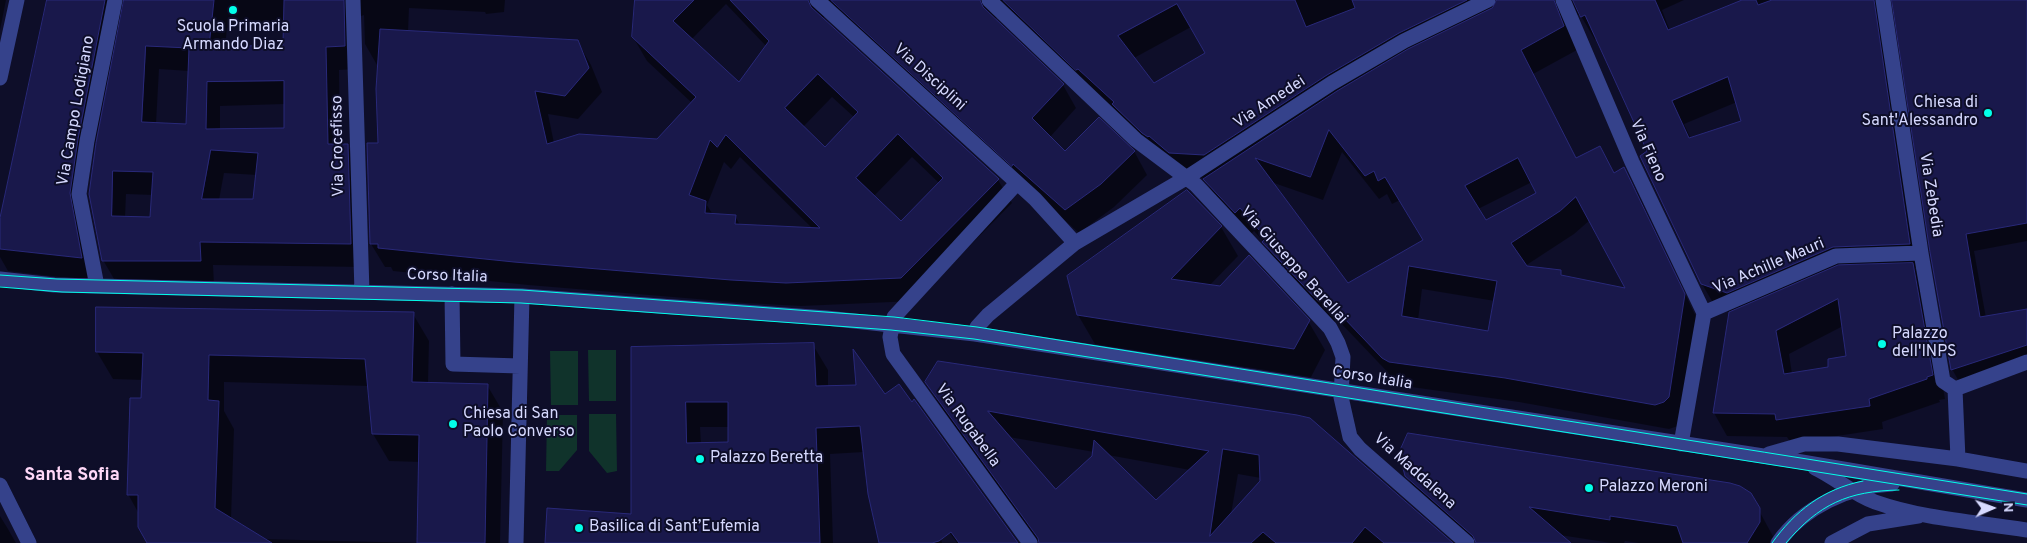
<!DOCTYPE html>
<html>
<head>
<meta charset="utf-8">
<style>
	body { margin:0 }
	#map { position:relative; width:2027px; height:543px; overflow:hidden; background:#0e0e29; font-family:Overpass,sans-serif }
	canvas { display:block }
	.north { position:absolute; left:1967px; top:483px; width:50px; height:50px; -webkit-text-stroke:4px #0e0e29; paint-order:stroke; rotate:88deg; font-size:14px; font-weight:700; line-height:20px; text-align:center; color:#d6d9ff }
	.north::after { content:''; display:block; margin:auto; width:18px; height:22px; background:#d6d9ff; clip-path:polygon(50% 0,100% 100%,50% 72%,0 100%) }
</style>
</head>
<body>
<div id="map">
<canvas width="2027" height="543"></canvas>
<div class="north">N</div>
</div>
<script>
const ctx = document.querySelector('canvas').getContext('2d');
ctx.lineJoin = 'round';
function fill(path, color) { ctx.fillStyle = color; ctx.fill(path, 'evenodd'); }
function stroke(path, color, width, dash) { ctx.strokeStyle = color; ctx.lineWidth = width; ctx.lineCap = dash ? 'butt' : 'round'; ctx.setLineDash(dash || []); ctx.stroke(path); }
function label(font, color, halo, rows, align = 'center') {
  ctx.font = font + ' Overpass,sans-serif'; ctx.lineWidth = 4; ctx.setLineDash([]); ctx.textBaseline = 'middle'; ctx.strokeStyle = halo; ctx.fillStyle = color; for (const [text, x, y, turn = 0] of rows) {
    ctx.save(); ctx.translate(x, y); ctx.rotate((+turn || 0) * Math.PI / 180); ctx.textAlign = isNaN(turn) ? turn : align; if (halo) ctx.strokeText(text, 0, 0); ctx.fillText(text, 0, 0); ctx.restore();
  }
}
fill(new Path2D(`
	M 588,350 L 616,350 L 616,401 L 589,401 Z
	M 550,351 L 578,351 L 578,405 L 551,405 Z
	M 589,414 L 616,414 L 617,471 L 607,473 L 589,451 Z
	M 547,415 L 577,415 L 577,450 L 559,471 L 546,471 Z`), '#10332b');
fill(new Path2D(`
	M 0,0 L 6,0 L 0,30 Z
	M 48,0 L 505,0 L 504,12 L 486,14 L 485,12 L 409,8 L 408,32 L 577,41 L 591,65 L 602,92 L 578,119 L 548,114 L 554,143 L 657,140 L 692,103 L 647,61 L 633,37 L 636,0 L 1684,0 L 1662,10 L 1670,31 L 1745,0 L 1889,0 L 1923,267 L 1915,268 L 1926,287 L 1945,399 L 1939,400 L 1940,402 L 1882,422 L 1883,429 L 1791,443 L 1787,437 L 1727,436 L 1714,413 L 1730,312 L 1716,308 L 1702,284 L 1649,152 L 1597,39 L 1595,40 L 1581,16 L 1574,14 L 1577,50 L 1533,74 L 1577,160 L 1614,174 L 1623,168 L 1637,192 L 1697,319 L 1678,426 L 1669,429 L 1519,402 L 1404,386 L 1397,382 L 1336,318 L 1333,325 L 1277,266 L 1264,242 L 1254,231 L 1249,236 L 1218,203 L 1205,179 L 1207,178 L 1183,176 L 1000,14 L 995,20 L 1063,85 L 1076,108 L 1050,137 L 1065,153 L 1134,151 L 1147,175 L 1114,207 L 1079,233 L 833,14 L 824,17 L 822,19 L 998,180 L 1012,203 L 915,301 L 801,306 L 745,303 L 528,285 L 393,271 L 391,267 L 385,267 L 371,244 L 380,144 L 377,65 L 365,44 L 364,15 L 361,16 L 358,69 L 339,70 L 340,145 L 347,145 L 361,168 L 364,267 L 213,265 L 214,284 L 117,284 L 103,260 L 122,16 L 119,22 L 91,163 L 83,217 L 95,281 L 8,271 L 0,257 L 0,224 ZM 726,4 L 766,46 L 739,84 L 691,40 ZM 284,26 L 284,46 L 225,48 L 227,28 ZM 1191,27 L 1206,54 L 1154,84 L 1134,58 ZM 159,69 L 189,71 L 187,125 L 156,124 ZM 832,97 L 855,118 L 825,148 L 803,127 ZM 1737,102 L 1743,122 L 1691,139 L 1684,124 ZM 285,104 L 285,129 L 220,130 L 220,106 ZM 1342,152 L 1379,199 L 1387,194 L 1392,204 L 1400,200 L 1424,241 L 1348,285 L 1271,182 L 1323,200 ZM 740,157 L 813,229 L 740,225 L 735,216 L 713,215 L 707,205 L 724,162 L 731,169 ZM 912,157 L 939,183 L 901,223 L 874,196 ZM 224,173 L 257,175 L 254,200 L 219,200 ZM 1532,182 L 1538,193 L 1486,222 L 1478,209 ZM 126,194 L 153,195 L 152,219 L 125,218 ZM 1590,220 L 1628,290 L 1563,276 L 1560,272 L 1525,266 L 1574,234 ZM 1422,289 L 1495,301 L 1489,332 L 1418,320 ZM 1843,326 L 1848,357 L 1829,368 L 1792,374 L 1789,354 Z
	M 1892,0 L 2027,0 L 2027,241 L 1974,251 L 1986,318 L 2027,311 L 2027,365 L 1961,385 L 1952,369 Z
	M 1187,192 L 1221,227 L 1238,256 L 1209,286 L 1308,321 L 1325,350 L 1311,377 L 1095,344 L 1078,315 Z
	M 413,314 L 429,341 L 428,383 L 487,385 L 503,412 L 500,543 L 148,543 L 139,514 L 128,494 L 142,400 L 143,380 L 113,379 L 97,352 ZM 224,382 L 369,386 L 373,434 L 389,461 L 420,462 L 418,543 L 262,539 L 231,519 L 234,429 L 224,411 Z
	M 813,345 L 828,370 L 828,387 L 885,396 L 1017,543 L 957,543 L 934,511 L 942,543 L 881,543 L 864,452 L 830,454 L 833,543 L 647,543 L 632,348 ZM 700,427 L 729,427 L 730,443 L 701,444 Z
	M 926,382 L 1297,416 L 1451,543 L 1039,543 L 941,407 ZM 1009,437 L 1094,452 L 1094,457 L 1056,491 ZM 1108,455 L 1190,470 L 1156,502 ZM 1238,474 L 1261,478 L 1261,481 L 1231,514 Z
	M 1406,475 L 1750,494 L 1775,540 L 1775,543 L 1639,543 L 1625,541 L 1624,543 L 1611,543 L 1560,535 L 1570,543 L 1468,543 L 1421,501 Z
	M 0,516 L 8,529 L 16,543 L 0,543 Z`), '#0007');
const building = new Path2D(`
	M 47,0 L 105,0 L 78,139 L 70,193 L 82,258 L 0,249 L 0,218 Z
	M 124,0 L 214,0 L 209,47 L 283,45 L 284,0 L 344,0 L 345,46 L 326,47 L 328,144 L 348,144 L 351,244 L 200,242 L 201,261 L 102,261 L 89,194 L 96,143 ZM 146,46 L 189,48 L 186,124 L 142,122 ZM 284,81 L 284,128 L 206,129 L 207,82 ZM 211,150 L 258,153 L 253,199 L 202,199 ZM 113,171 L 153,172 L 150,217 L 112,216 Z
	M 635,0 L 694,0 L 673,21 L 739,82 L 769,41 L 730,0 L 808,0 L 811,7 L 999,179 L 901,278 L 786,283 L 731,280 L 514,262 L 378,248 L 378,244 L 370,244 L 367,143 L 378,143 L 376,89 L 380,29 L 578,40 L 589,68 L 565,96 L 535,91 L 547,144 L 579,134 L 657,139 L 696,97 L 632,37 ZM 818,74 L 858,112 L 825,147 L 785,108 ZM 898,134 L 943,178 L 901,221 L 856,178 ZM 726,135 L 820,228 L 735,224 L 736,215 L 705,213 L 706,201 L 689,195 L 710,140 L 717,147 Z
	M 831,0 L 980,0 L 983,7 L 1064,84 L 1032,118 L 1065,151 L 1099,117 L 1135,151 L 1101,184 L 1065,210 L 1013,164 L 1012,166 Z
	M 1003,0 L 1295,0 L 1306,27 L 1355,8 L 1352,0 L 1467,0 L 1399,33 L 1327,75 L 1204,155 L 1169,153 L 1149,136 L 1148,137 L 1142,133 L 1112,104 L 1114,102 L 1078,69 L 1076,70 ZM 1177,4 L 1205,53 L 1154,83 L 1118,36 Z
	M 1497,0 L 1554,0 L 1564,26 L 1521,50 L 1576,158 L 1600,146 L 1614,173 L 1624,167 L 1685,294 L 1669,397 L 1664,402 L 1655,405 L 1505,378 L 1389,362 L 1382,358 L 1322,295 L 1319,302 L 1262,242 L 1266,238 L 1240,208 L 1235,213 L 1203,179 L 1337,91 L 1408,49 L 1492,8 ZM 1329,130 L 1365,176 L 1374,171 L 1378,181 L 1385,177 L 1423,240 L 1348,283 L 1255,158 L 1310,177 ZM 1518,158 L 1536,193 L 1486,220 L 1465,186 ZM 1576,197 L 1625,288 L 1561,275 L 1561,270 L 1527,266 L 1511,243 L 1560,211 ZM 1409,266 L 1497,281 L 1488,331 L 1402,316 Z
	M 1573,0 L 1655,0 L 1668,30 L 1742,0 L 1756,0 L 1758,5 L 1772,0 L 1874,0 L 1910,244 L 1833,247 L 1727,293 L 1701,284 L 1640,156 L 1647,151 L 1585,15 L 1581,17 ZM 1728,77 L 1741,121 L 1689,138 L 1672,101 Z
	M 1892,0 L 2027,0 L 2027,223 L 1966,234 L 1980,317 L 2027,309 L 2027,345 L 1951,370 L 1930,252 Z
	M 1187,190 L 1222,226 L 1171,279 L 1220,286 L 1249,255 L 1310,320 L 1294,349 L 1077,315 L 1067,276 Z
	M 1913,263 L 1933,375 L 1927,377 L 1927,379 L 1869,399 L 1870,406 L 1776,420 L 1775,414 L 1713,413 L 1729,312 L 1838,265 ZM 1838,299 L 1846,356 L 1828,359 L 1828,367 L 1784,374 L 1776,331 Z
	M 96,307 L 414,312 L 412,382 L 488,384 L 485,543 L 417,543 L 419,435 L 372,434 L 365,359 L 209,355 L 208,400 L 219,401 L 215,508 L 272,543 L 147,543 L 138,527 L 138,495 L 127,495 L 130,398 L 141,398 L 143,353 L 96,352 Z
	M 814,343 L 816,386 L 856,385 L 853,349 L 885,394 L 899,384 L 912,402 L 914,399 L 1018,543 L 959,543 L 951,532 L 939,541 L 932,543 L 879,543 L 868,494 L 860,426 L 816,428 L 820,543 L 545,543 L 547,508 L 631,514 L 631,347 ZM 686,402 L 728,402 L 728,442 L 687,443 Z
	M 938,361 L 1297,415 L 1310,418 L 1453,543 L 1384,543 L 1365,527 L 1352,543 L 1276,543 L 1263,532 L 1251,543 L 1039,543 L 1038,538 L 925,382 ZM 988,411 L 1096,431 L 1209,451 L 1156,500 L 1094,440 L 1092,456 L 1056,489 ZM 1223,449 L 1259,455 L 1260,481 L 1210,536 Z
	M 1408,433 L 1730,483 L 1740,486 L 1751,493 L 1760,508 L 1760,522 L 1747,543 L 1683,543 L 1677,526 L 1610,516 L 1610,520 L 1529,507 L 1571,543 L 1476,543 L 1473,536 L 1405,476 L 1399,453 Z`);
fill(building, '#19184b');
stroke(building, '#292979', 1);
stroke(new Path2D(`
	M 353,0 L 362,292
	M 817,0 L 1035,199 L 1075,243
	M 989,0 L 1136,140 L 1196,185 L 1330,328 L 1338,343 L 1343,357 L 1341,397 L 1350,437 L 1360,449 L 1467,543
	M 1563,0 L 1632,162 L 1704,313
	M 1883,0 L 1921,253 L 1942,375 L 1943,381 L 1955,389
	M 0,78 L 17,0
	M 1017,183 L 894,317 L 890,337 L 893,354 L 1030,543
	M 0,279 L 54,285 L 522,296 L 826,318 L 975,334 L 1802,462 L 2027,500
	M 97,286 L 79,194 L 87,141 L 115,0
	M 452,294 L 453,364 L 520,366
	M 1704,313 L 1836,256 L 1921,253
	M 975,334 L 977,327 L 988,315 L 1075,243 L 1186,178 L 1332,83 L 1404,41 L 1488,0
	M 1955,389 L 2027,362
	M 1955,389 L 1958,459
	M 1681,444 L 1704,313
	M 1769,454 L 1804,444 L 1838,444 L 1958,459 L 2027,471
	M 1815,468 C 1836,478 1853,494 1875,502 C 1923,519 1977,522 2027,530
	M 0,485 L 29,543
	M 516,543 L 522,296
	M 1778,543 C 1803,507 1849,486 1892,484
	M 1832,543 L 1868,524 L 1918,516`), '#35428b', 15);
stroke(new Path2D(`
	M 0,275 L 57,279 L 522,290 L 894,317 L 977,327 L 2027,494
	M 0,287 L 62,292 L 521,303 L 891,330 L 974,339 L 2027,505
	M 1772,543 C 1795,511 1823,489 1863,481
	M 1786,543 C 1819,504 1848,491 1899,490`), '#02ffe9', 1);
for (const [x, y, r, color] of [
	[233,10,5,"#02ffe9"],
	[1988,113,5,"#02ffe9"],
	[1882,344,5,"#02ffe9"],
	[453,424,5,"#02ffe9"],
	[700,459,5,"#02ffe9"],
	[1589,488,5,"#02ffe9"],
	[579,528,5,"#02ffe9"]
]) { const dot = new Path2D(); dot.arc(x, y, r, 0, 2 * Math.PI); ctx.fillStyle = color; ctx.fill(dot); stroke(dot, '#0e0e29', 2); }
label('16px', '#d6d9ff', '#0e0e29', [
	["Scuola Primaria",233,28,"center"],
	["Armando Diaz",233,46,"center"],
	["Chiesa di",1978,104,"right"],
	["Sant'Alessandro",1978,122,"right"],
	["Palazzo",1892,335],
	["dell'INPS",1892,353],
	["Chiesa di San",463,415],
	["Paolo Converso",463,433],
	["Palazzo Beretta",710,459],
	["Palazzo Meroni",1599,488],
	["Basilica di Sant’Eufemia",589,528]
], 'left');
label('16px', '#d6d9ff', '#0e0e29', [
	["Via Disciplini",929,78,42],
	["Via Amedei",1270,103,-33],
	["Via Campo Lodigiano",77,111,-80],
	["Via Crocefisso",339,146,-91],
	["Via Fieno",1647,151,66],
	["Via Zebedia",1930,195,81],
	["Via Giuseppe Barellai",1293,266,48],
	["Via Achille Mauri",1769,267,-23],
	["Corso Italia",447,277,2],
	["Corso Italia",1372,379,9],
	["Via Rugabella",967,426,54],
	["Via Maddalena",1414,472,42]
]);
label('bold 18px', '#ffd8f8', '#0e0e29', [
	["Santa Sofia",72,476]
]);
</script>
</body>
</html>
